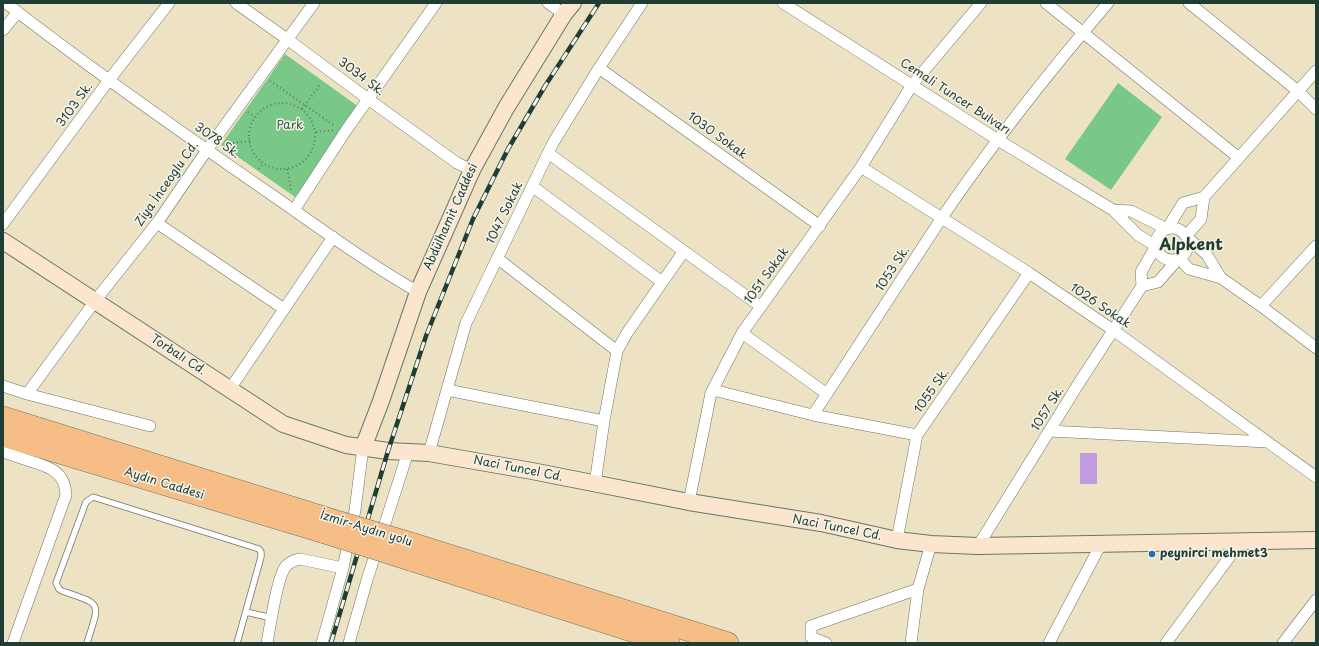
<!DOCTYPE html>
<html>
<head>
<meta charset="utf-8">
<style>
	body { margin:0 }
	#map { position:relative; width:1319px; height:646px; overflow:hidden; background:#ede2c3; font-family:"Playpen Sans",sans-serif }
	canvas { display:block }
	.frame { position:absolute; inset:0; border:4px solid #1f3d34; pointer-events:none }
</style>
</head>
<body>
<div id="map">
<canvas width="1319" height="646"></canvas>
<div class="frame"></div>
</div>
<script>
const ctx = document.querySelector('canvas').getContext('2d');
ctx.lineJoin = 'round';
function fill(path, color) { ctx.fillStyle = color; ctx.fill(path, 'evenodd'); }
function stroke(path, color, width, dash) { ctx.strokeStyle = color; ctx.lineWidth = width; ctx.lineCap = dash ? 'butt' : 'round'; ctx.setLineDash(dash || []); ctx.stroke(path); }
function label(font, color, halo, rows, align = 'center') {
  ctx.font = font + ' "Playpen Sans",sans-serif'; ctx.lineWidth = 3; ctx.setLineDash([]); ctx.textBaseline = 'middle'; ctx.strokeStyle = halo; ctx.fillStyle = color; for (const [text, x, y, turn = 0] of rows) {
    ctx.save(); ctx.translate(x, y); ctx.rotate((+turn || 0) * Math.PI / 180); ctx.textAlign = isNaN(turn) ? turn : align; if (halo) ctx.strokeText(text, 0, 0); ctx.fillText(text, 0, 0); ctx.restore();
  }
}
fill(new Path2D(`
	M 285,54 L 359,107 L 295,197 L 221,145 Z
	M 1118,83 L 1162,117 L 1111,190 L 1065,159 Z`), '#79c888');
fill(new Path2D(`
	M 1080,453 L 1097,453 L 1097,484 L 1080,484 Z`), '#c19ae1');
const lane = new Path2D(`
	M 246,612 L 272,618
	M 87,643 C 100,601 103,605 62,591 L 59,589 L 56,583 L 86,502 L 93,497 L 259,549 L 261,552 L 261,557 L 237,643`);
const street = new Path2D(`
	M 6,3 C 92,70 182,133 272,195 C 320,228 367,263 418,292
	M 236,3 L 287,39 L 368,99 L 457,163 L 472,170
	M 548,3 L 564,14
	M 783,3 L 998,140 L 1113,210 L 1138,235 L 1156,246 L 1141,272 L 1142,286
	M 1046,3 L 1239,158
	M 1189,3 L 1298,91 L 1316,109
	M 3,30 L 18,12
	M 599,68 L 820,226
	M 548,153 L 760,306
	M 861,167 L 1029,273 L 1113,330 L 1316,477
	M 532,186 L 662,282
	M 1204,197 L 1316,71
	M 1204,197 L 1201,219 L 1186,236 L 1207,255 L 1221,278
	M 294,210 L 347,129 L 436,3
	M 1113,210 L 1131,211 L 1167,229 L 1183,203 L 1204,197
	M 157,223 L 284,309
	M 3,224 L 109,80 L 169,3
	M1156 244a16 16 0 1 1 32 0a16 16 0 1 1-32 0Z
	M 497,258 L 617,351
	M 1142,286 L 1158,282 L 1179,258 L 1189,269 L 1221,278 L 1261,306 L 1316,348
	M 1261,306 L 1316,246
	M 742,333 L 827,394
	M 3,386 L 27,394 L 150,426
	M 230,389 L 333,237
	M 447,390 L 604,421
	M 713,390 L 813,415 L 917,435
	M 27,394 L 95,301 L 157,223 L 207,150 L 314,3
	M 813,415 C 856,350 898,284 941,219 C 992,144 1049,72 1108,3
	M 1049,431 L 1267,442
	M 3,452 C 12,455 21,458 30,461 C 49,467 65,471 66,495 L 13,643
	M 429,453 L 466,323 L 553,143 L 599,68 L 642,3
	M 595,484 L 604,421 L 617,351 L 627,333 L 684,251
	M 689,502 L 711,393 L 742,333 L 861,167 L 912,85 L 981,3
	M 897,540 L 917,435 L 1029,273
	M 978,546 L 1079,383 L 1142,286
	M 267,643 C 270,628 277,576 286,566 C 290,562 294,560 300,559 L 343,568
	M 322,643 L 343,568 L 355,510 L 363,448
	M 349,643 L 367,580 L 408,452
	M 826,643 L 811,637 L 811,626 L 918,589
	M 911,643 L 918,589 L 931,544
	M 1049,643 L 1101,544
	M 1166,643 L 1242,540
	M 1283,643 L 1316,600`);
const secondary = new Path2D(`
	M 3,241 L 283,424 L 346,445 L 388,451 L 429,453 L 532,471 L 689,502 L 821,523 L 897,540 L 931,544 L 978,546 L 1316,540
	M 363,448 L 381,401 L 418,292 L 472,170 L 506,108 L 564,14 L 573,3`);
const highway = new Path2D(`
	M 3,417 L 330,519
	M 3,436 L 325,533
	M 411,543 L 728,643
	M 410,560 L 669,643`);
stroke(lane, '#677766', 7);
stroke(street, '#677766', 12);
stroke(secondary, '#677766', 18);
stroke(highway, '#677766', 22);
stroke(new Path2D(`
	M 270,81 L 335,126
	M249 136a33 33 0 1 1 66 0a33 33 0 1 1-66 0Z
	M 302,109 L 320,85
	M 248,112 L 255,117
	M 316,132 L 335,130
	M 225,144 L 250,141
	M 259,169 L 263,163
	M 287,169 L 291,190`), '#677766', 2, [1, 3]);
stroke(lane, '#fff', 5.5);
stroke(street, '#fff', 11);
stroke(secondary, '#fbe5cf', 16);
stroke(highway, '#f6be86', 21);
const rail = new Path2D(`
	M 331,643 L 388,451 L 426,336 L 473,219 L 508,149 L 545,86 L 599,3`);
stroke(rail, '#1f3d34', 4.5);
stroke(rail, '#f7f3e8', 3, [9]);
const highwayBridge = new Path2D(`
	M 330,519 L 411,543
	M 325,533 L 410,560`);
stroke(highwayBridge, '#677766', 22, []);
stroke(highwayBridge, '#f6be86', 21);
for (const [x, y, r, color] of [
	[1152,554,4,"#1f6fb2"]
]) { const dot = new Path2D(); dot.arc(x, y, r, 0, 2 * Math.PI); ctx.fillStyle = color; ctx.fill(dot); stroke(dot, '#f7f3e8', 1.5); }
label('12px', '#1f3d34', '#f7f3e8', [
	["3034 Sk.",361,77,37],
	["Cemali Tuncer Bulvarı",955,97,33],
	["3103 Sk.",75,105,-54],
	["1030 Sokak",717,136,36],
	["3078 Sk.",217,141,35],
	["Ziya İnceoglu Cd.",167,184,-55],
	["1047 Sokak",505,213,-64],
	["Abdülhamit Caddesi",451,217,-66],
	["1053 Sk.",893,269,-57],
	["1051 Sokak",767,276,-54],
	["1026 Sokak",1100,306,34],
	["Torbalı Cd.",178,355,33],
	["1055 Sk.",932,391,-55],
	["1057 Sk.",1048,409,-58],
	["Naci Tuncel Cd.",518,469,11],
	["Aydın Caddesi",164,484,17],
	["Naci Tuncel Cd.",837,528,11],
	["İzmir-Aydın yolu",366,529,17]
]);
label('12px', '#315945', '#f7f3e8', [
	["Park",290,126]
]);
label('bold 12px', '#1f3d34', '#f7f3e8', [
	["peynirci mehmet3",1160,554]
], 'left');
label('bold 16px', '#1f3d34', '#f7f3e8', [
	["Alpkent",1191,246]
]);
</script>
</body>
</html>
